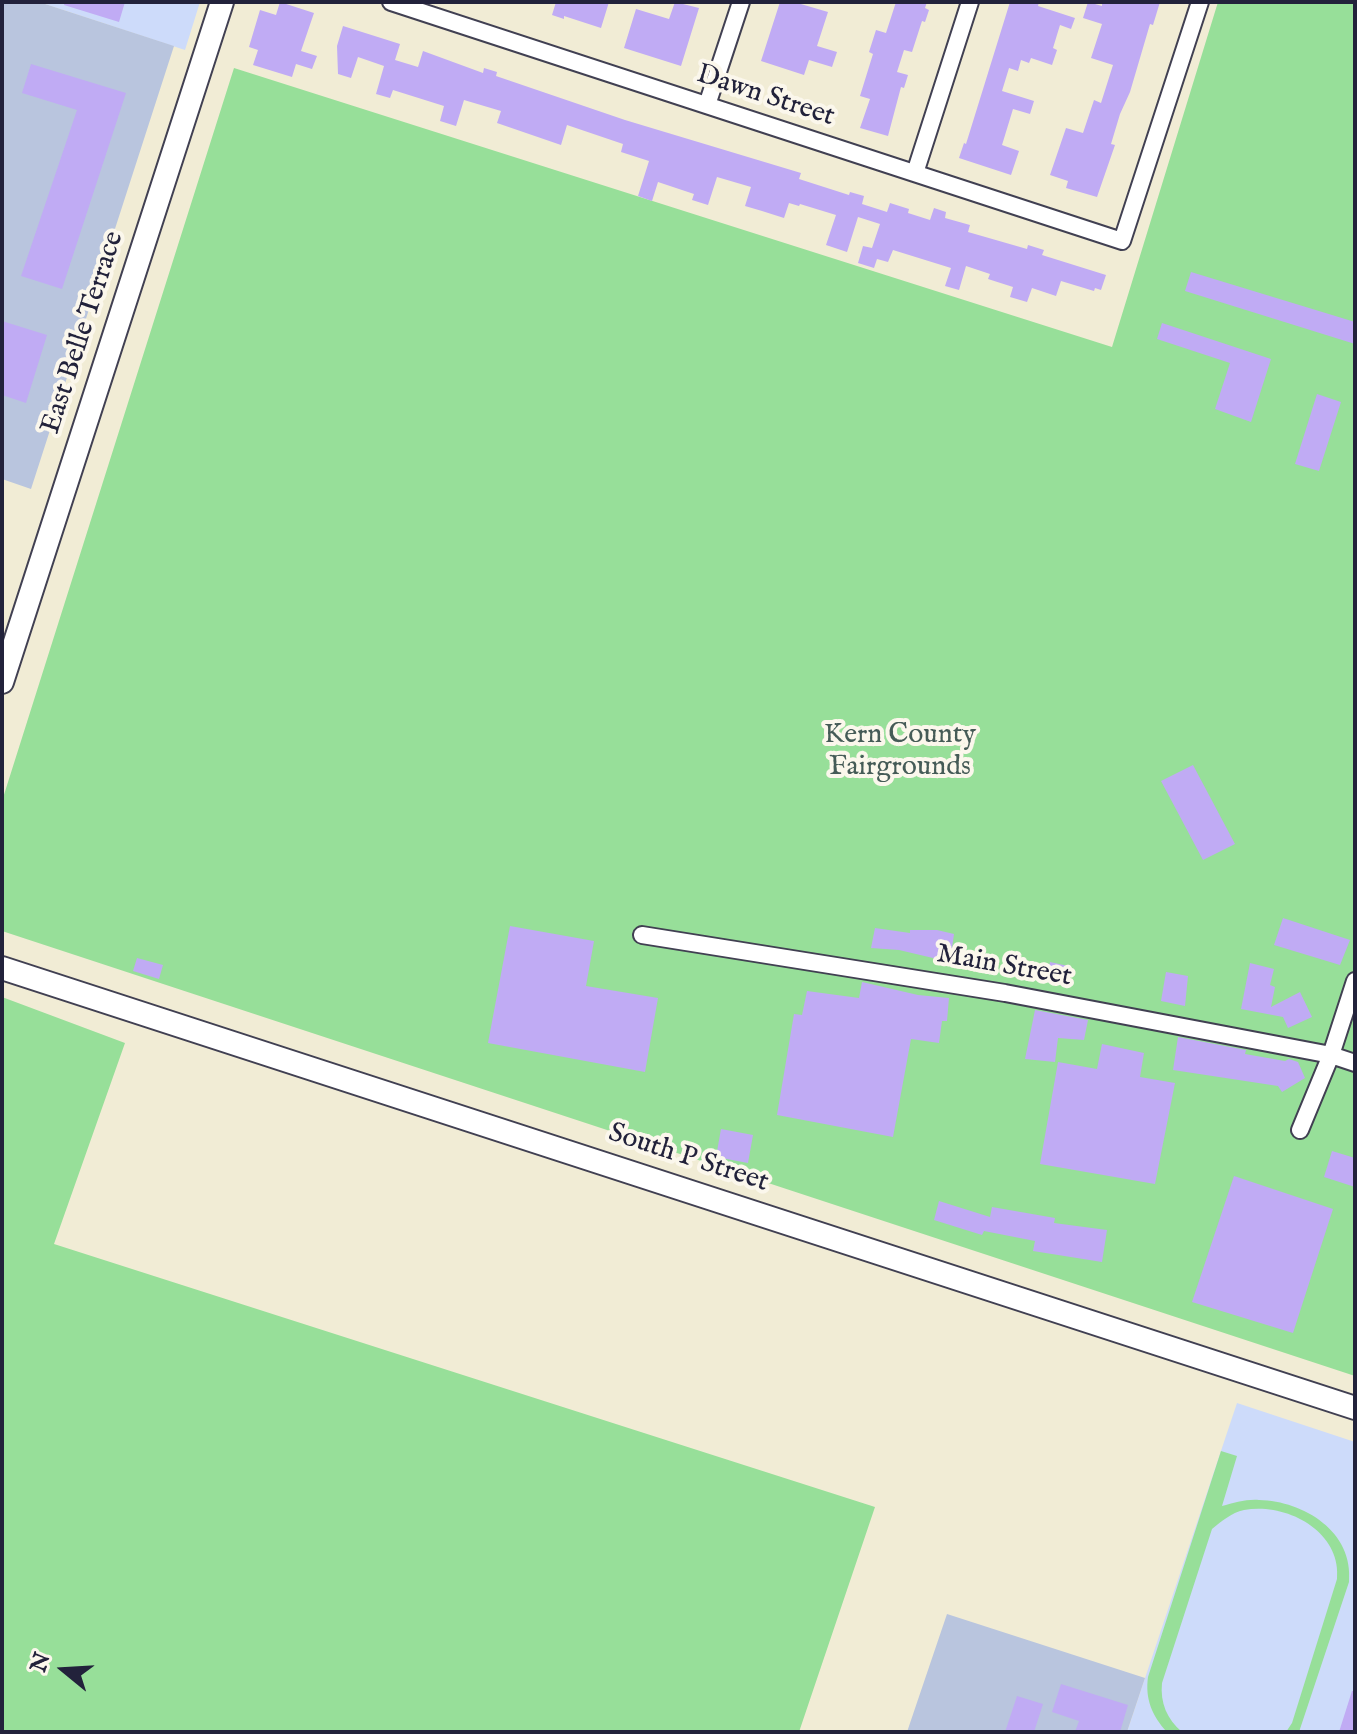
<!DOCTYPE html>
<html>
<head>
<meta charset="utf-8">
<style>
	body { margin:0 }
	#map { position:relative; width:1357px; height:1734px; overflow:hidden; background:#f1ecd5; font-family:"IM FELL English",serif }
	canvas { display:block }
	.frame { position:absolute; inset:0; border:4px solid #22223b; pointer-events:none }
	.north { position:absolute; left:24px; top:1630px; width:80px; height:80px; -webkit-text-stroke:6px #fbf7ec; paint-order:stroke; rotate:288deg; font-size:22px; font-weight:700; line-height:32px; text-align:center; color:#22223b }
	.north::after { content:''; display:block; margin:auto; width:28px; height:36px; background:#22223b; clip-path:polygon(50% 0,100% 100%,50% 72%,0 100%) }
</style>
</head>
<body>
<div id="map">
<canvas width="1357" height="1734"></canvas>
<div class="frame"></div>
<div class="north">N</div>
</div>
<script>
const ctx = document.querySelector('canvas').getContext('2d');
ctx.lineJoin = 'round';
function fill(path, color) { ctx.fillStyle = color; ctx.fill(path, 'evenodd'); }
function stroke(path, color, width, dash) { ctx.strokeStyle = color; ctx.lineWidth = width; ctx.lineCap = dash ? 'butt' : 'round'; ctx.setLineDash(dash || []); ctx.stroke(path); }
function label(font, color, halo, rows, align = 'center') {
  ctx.font = font + ' "IM FELL English",serif'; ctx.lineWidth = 8; ctx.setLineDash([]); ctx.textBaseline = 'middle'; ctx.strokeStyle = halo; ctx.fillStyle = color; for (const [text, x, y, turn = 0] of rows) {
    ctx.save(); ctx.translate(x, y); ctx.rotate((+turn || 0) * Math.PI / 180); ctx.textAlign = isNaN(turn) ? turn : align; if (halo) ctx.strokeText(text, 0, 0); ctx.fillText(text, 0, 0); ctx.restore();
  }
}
fill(new Path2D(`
	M 39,2 L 200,2 L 185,50 Z
	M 1237,1403 L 1355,1442 L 1355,1732 L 1127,1732 Z`), '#cddbfa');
fill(new Path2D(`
	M 2,2 L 39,2 L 174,46 L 31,489 L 2,479 Z
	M 947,1614 L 1145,1678 L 1127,1732 L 907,1732 Z`), '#b9c5de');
fill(new Path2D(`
	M 1218,2 L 1355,2 L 1355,1376 L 2,931 L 2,801 L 234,68 L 1112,347 Z
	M 2,997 L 125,1043 L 54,1244 L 875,1507 L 799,1732 L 2,1732 Z
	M 1221,1451 L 1237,1456 L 1222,1506 C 1234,1503 1246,1499 1259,1500 C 1304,1501 1354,1532 1349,1582 L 1299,1732 L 1286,1732 L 1292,1723 L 1337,1579 C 1342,1532 1287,1502 1244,1510 C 1231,1513 1222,1521 1212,1529 L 1162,1683 C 1160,1703 1167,1719 1182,1732 L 1167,1732 C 1152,1716 1145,1699 1148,1677 Z`), '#97df99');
fill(new Path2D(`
	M 65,2 L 125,2 L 119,22 L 64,5 Z
	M 280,2 L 314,13 L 301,51 L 317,56 L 312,69 L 296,64 L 292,77 L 253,65 L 258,50 L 249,47 L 260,10 L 276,15 Z
	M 556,2 L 609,2 L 601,28 L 564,16 L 564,19 L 552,15 Z
	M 675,2 L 699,8 L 681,66 L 624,48 L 636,9 L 669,19 Z
	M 780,2 L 794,2 L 828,12 L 817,46 L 837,52 L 832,67 L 809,60 L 804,75 L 761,61 Z
	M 896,2 L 927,2 L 925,8 L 929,10 L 925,22 L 922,21 L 912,52 L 904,50 L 897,72 L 908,75 L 904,88 L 901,87 L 888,136 L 860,128 L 870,99 L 860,96 L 873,54 L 869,52 L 876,30 L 886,33 Z
	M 1010,2 L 1039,2 L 1038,6 L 1075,18 L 1071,29 L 1060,25 L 1053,48 L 1057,50 L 1052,65 L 1031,58 L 1029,63 L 1021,60 L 1018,71 L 1009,68 L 1002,91 L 1034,101 L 1030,114 L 1013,109 L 1002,145 L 1019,151 L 1011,175 L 959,158 L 964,143 L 966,144 Z
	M 1088,2 L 1102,6 L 1102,2 L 1160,2 L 1153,25 L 1150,24 L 1130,92 L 1120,114 L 1111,144 L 1115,145 L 1097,197 L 1066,188 L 1068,181 L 1050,175 L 1066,128 L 1083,133 L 1094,100 L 1101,103 L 1113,65 L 1091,58 L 1102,24 L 1083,18 Z
	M 343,26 L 400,44 L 395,60 L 418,67 L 423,51 L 483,73 L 484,68 L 497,72 L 496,76 L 625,120 L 801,173 L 799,179 L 849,195 L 850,192 L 864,196 L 862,204 L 887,212 L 890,203 L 909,209 L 908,213 L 930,220 L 934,208 L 946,212 L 945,218 L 970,225 L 968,232 L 1027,249 L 1028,245 L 1044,250 L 1042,255 L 1106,275 L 1101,290 L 1095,288 L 1094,291 L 1061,281 L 1056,296 L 1032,288 L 1027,302 L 1010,297 L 1013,287 L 988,279 L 990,274 L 966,266 L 959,290 L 945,286 L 951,268 L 893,250 L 888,262 L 877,259 L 874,268 L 858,263 L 863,246 L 872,248 L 880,224 L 858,217 L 847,252 L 826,245 L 836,215 L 800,204 L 799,206 L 789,203 L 784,218 L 762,211 L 745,206 L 751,187 L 717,177 L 708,205 L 692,200 L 694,194 L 658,182 L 652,201 L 638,196 L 649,161 L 621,152 L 623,144 L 567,125 L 561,145 L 497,123 L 501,111 L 464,100 L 456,126 L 440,121 L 444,106 L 393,90 L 390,98 L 376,94 L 384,66 L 358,57 L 351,78 L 338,74 L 337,46 Z
	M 31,64 L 126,93 L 62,289 L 21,276 L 77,110 L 22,93 Z
	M 1191,272 L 1355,322 L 1355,344 L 1185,291 Z
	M 2,321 L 47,335 L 26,403 L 2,395 Z
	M 1162,323 L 1271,359 L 1251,422 L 1215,409 L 1230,363 L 1157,339 Z
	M 1317,394 L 1341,402 L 1319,471 L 1295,464 Z
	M 1193,765 L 1235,844 L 1203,860 L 1161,781 Z
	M 1283,918 L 1350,940 L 1340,965 L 1274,945 Z
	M 510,926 L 594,941 L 586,986 L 658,998 L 645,1072 L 488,1043 Z
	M 875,928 L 910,933 L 910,930 L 937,930 L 954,934 L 950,962 L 899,950 L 871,948 Z
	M 137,958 L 163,965 L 159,979 L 133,971 Z
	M 1050,962 L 1068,966 L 1066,984 L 1046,980 Z
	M 1250,963 L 1274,969 L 1270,985 L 1275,987 L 1271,1007 L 1300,992 L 1312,1017 L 1288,1028 L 1283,1017 L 1241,1009 Z
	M 1166,972 L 1188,976 L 1185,1006 L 1161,1001 Z
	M 862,982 L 918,995 L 949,998 L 947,1021 L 942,1021 L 939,1043 L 911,1039 L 893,1137 L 777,1115 L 794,1014 L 802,1015 L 807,991 L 859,998 Z
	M 1035,1010 L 1088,1020 L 1084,1040 L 1058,1038 L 1055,1062 L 1025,1059 Z
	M 1178,1037 L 1246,1050 L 1245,1054 L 1285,1061 L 1289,1059 L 1298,1062 L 1305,1078 L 1282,1092 L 1278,1086 L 1173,1070 Z
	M 1102,1044 L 1144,1053 L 1140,1077 L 1175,1083 L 1155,1184 L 1040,1164 L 1058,1062 L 1097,1069 Z
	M 721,1129 L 753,1135 L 748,1163 L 716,1157 Z
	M 1332,1151 L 1355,1158 L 1355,1187 L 1324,1177 Z
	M 1234,1176 L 1333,1209 L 1293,1333 L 1192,1302 Z
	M 939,1201 L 990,1217 L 992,1207 L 1055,1218 L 1054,1223 L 1107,1230 L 1102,1262 L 1033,1251 L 1035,1241 L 984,1231 L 982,1235 L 934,1220 Z
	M 1061,1684 L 1128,1705 L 1120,1732 L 1075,1732 L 1079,1721 L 1052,1712 Z
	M 1352,1691 L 1355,1691 L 1355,1732 L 1339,1732 Z
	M 1017,1696 L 1043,1704 L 1034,1732 L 1005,1732 Z`), '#c0abf4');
const minor = new Path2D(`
	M 391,2 L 1122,241 L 1200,2
	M 707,105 L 741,2
	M 915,173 L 970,2
	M 642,935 L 1005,993 L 1331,1055 L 1355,1063
	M 1300,1130 L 1331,1055 L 1355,981`);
const tertiary = new Path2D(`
	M 2,682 L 222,2
	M 2,968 L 1355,1408`);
stroke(minor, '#414052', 20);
stroke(tertiary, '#414052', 26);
stroke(minor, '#fff', 16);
stroke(tertiary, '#fff', 22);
label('28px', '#22223b', '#fbf7ec', [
	["Dawn Street",765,97,18],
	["East Belle Terrace",84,333,-72],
	["Main Street",1004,967,10],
	["South P Street",688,1159,18]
]);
label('28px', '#455b57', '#fbf7ec', [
	["Kern County",900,736],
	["Fairgrounds",900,768]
]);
</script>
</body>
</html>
